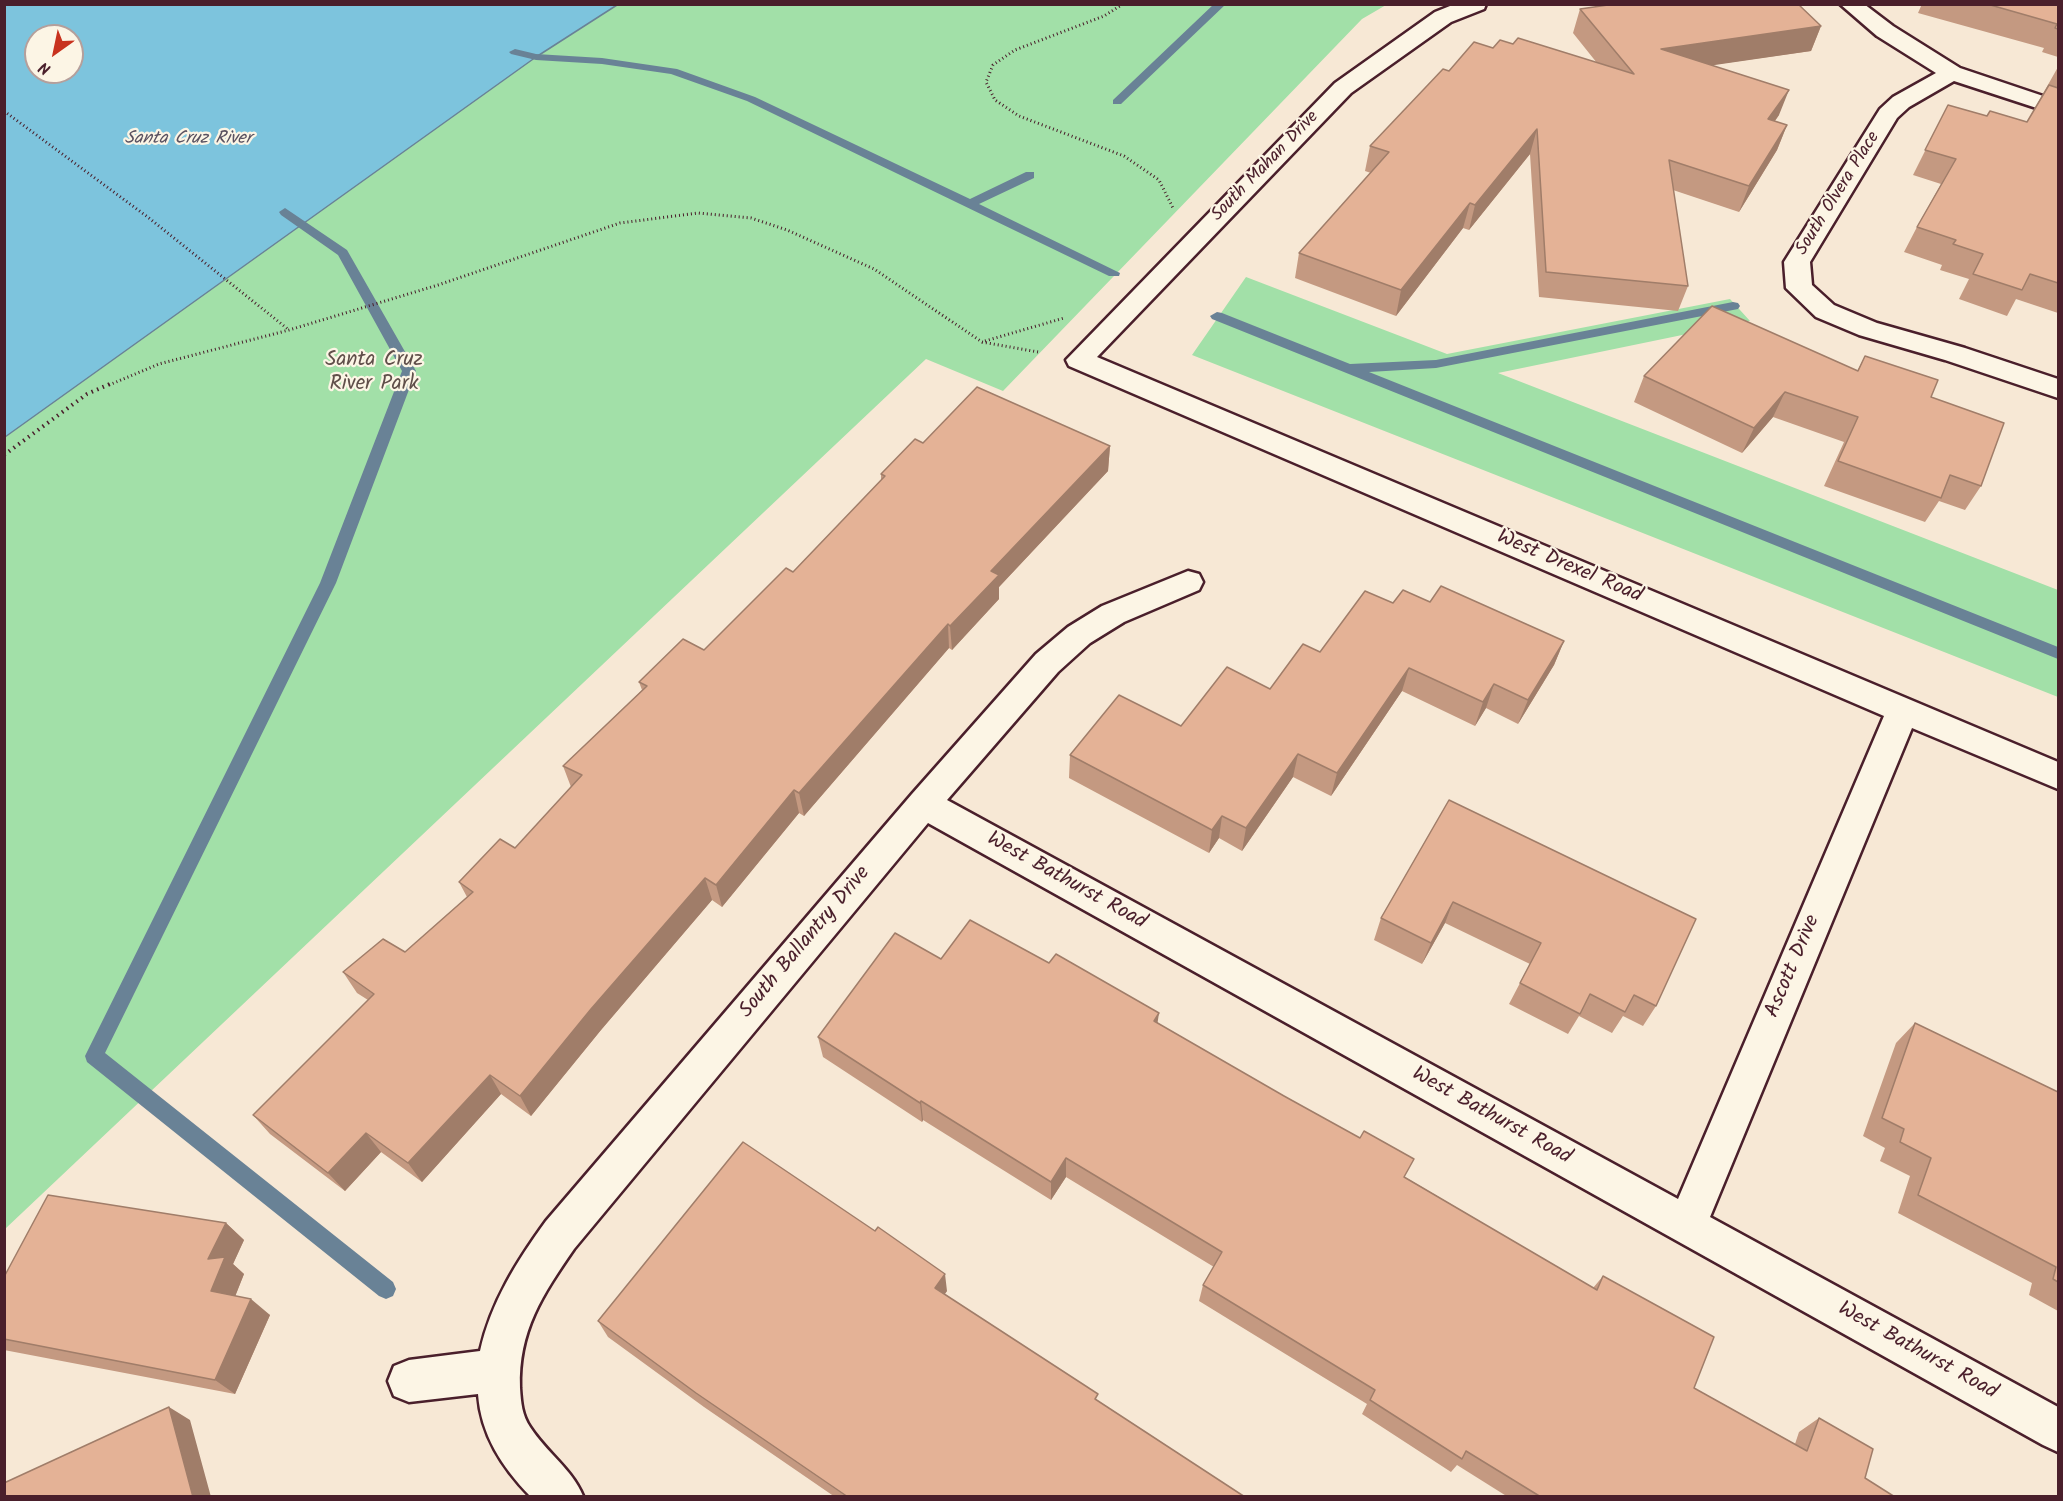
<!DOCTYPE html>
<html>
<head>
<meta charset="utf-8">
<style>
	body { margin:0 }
	#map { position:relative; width:2063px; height:1501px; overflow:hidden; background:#f7e8d5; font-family:Kalam,sans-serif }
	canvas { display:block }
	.frame { position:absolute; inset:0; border:6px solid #4a1f2b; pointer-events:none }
	.north { position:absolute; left:24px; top:24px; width:60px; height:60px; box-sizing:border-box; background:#fcf5e5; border:2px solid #b59f9b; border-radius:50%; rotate:213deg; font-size:16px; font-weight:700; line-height:24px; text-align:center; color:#4a1f2b }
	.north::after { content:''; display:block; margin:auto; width:21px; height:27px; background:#c8321e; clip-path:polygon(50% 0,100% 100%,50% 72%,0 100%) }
</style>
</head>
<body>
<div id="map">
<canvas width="2063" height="1501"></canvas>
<div class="frame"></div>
<div class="north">N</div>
</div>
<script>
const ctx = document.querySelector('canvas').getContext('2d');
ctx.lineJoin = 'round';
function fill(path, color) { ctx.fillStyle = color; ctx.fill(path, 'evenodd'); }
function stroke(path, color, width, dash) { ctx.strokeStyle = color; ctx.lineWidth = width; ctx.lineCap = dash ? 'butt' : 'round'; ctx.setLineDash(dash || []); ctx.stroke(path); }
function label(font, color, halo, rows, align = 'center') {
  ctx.font = font + ' Kalam,sans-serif'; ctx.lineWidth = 4.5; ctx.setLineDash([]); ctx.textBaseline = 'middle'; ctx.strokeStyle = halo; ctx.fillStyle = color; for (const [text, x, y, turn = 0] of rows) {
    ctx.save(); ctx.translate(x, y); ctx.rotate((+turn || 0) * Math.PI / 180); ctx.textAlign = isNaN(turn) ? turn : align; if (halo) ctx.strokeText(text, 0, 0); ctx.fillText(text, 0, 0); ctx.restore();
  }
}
fill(new Path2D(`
	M 5,5 L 1386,5 L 1362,19 L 1003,391 L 926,359 L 5,1229 ZM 36,36 L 72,36 L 72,72 L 36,72 Z
	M 1246,277 L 1447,354 L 1730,299 L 1750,321 L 1498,373 L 2058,590 L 2058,697 L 1192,355 Z`), '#a2e0a8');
const water = new Path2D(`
	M 5,4 L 617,4 L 617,5 L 536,57 L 5,437 ZM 36,36 L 72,36 L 72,72 L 36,72 Z`);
fill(water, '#7dc4dd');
stroke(water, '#698296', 1.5);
fill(new Path2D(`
	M 1214,4 L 1226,4 L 1121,104 L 1113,104 L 1113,100 Z
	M 515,49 L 536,54 L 602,58 L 677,69 L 755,97 L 970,199 L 1026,172 L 1034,172 L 1034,178 L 979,204 L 1120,273 L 1119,276 L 1109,276 L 747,101 L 671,74 L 602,64 L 536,60 L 511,54 L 509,52 Z
	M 285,208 L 347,250 L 416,371 L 336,583 L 105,1053 L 393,1282 L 396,1289 L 393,1296 L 386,1299 L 379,1296 L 87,1062 L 85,1056 L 320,583 L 402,371 L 338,255 L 281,215 L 279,212 Z
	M 1733,302 L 1738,303 L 1740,306 L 1738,309 L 1436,368 L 1369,372 L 2058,647 L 2058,659 L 1212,319 L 1210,316 L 1217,312 L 1222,313 L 1350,364 L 1436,360 Z`), '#698296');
const minor = new Path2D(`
	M 1455,4 L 1486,4 L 1484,9 L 1451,22 L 1351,93 L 1097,357 L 2058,762 L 2058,789 L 1912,728 L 1710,1217 L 2058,1407 L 2058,1452 L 2043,1445 L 928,823 L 574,1249 C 543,1294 518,1331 520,1388 C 521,1403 522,1415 530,1427 C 546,1452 572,1469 583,1496 L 530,1496 C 502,1467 481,1435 478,1394 L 409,1402 L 394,1396 L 388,1381 L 394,1366 L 409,1360 L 480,1351 C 491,1302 517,1261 546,1221 L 912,794 L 1036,654 L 1068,627 L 1102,606 L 1188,571 L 1199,574 L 1203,582 L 1199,590 L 1124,622 L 1090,643 L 1058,672 L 947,800 L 1678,1199 L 1884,716 L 1069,366 L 1066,360 L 1335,83 L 1435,12 Z
	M 1840,4 L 1864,4 L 1893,26 L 1960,68 L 2058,101 L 2058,115 L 1954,81 L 1909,107 L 1897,118 L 1810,262 L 1812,285 L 1834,305 L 1877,323 L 1965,348 L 2058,379 L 2058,398 L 1945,360 L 1859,335 L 1816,317 L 1786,288 L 1784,262 L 1880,109 L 1893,97 L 1936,73 L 1877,36 Z`);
stroke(minor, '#4a1f2b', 5);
stroke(new Path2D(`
	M 1123,4 L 1104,16 L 1015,50 L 993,65 L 986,82 L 995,100 L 1019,116 L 1124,156 L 1159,180 L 1173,208
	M 4,111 L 149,218 L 289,330
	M 985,341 L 1064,318
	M 109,385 L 159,364 L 289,330 L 438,285 L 620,223 L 698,213 L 751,218 L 787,230 L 874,269 L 982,342 L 1038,352`), '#4a1f2b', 3, [1, 3]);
stroke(new Path2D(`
	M 4,455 L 87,394 L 112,383`), '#4a1f2b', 4, [1.5, 4.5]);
fill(minor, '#fcf5e5');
fill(new Path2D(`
	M 1602,4 L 1798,4 L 1821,26 L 1811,51 L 1711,65 L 1779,115 L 1775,121 L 1787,125 L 1777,150 L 1739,212 L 1673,190 L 1688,286 L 1678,311 L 1539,297 L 1530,154 L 1469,230 L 1463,228 L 1396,316 L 1295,278 L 1299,253 L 1371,173 L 1365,171 L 1370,146 L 1449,71 L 1493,48 L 1513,44 L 1597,63 L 1573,33 L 1580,9 L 1601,6 Z
	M 1922,4 L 2058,4 L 2058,57 L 2042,52 L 2044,48 L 1918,13 Z
	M 2058,67 L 2058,313 L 2016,299 L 2007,316 L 1959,299 L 1969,279 L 1940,270 L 1942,265 L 1904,252 L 1917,227 L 1941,184 L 1913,175 L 1948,105 L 1987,116 L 2027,122 Z
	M 1865,356 L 1931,397 L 1981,486 L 1965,510 L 1939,501 L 1925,522 L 1824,486 L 1844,442 L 1773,417 L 1742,453 L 1634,402 L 1644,376 L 1857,371 Z
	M 923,443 L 1110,446 L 1108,471 L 999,587 L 999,599 L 952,650 L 949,648 L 804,816 L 799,813 L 722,907 L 712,900 L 601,1030 L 531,1116 L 501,1094 L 422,1182 L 381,1152 L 345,1191 L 270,1134 L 253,1115 L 368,1000 L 357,993 L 343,972 L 405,952 L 467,897 L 459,882 L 515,848 L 571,787 L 563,766 L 642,690 L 639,682 L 704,650 L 793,572 L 881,480 L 881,474 Z
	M 1430,602 L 1564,641 L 1554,665 L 1518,724 L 1486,708 L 1475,726 L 1402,691 L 1331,796 L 1293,777 L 1242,851 L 1219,838 L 1209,853 L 1069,778 L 1070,755 L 1181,726 L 1270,689 L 1393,603 Z
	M 1449,800 L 1656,1006 L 1643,1026 L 1623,1016 L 1612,1033 L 1579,1016 L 1568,1034 L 1509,1004 L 1530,964 L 1445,923 L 1422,964 L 1374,940 L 1381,918 Z
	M 941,959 L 1049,963 L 1158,1023 L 1405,1177 L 1593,1288 L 1603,1276 L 1694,1388 L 1795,1444 L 1799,1432 L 1819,1418 L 1865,1478 L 1895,1497 L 1508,1497 L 1457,1465 L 1451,1472 L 1362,1414 L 1367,1404 L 1199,1301 L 1203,1285 L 1214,1267 L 1066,1177 L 1051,1200 L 923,1120 L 922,1122 L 823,1057 L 818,1037 Z
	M 1915,1023 L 2058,1092 L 2058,1311 L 2029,1295 L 2032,1283 L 1898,1213 L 1910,1176 L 1880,1161 L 1885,1148 L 1863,1136 L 1896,1043 Z
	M 226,1223 L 244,1240 L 233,1264 L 244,1274 L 235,1296 L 270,1315 L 235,1394 L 4,1350 L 4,1277 Z
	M 947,1291 L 944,1294 L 1097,1400 L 1245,1497 L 835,1497 L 704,1407 L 608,1337 L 598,1321 Z`), '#c49981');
fill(new Path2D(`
	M 1821,26 L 1811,51 L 1653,74 L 1661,49 Z
	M 1789,90 L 1779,115 L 1758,144 L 1768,119 Z
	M 1787,125 L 1777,150 L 1739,212 L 1749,186 Z
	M 1537,129 L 1530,154 L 1469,230 L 1475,205 Z
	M 1470,203 L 1463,228 L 1396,316 L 1401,290 Z
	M 1785,392 L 1773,417 L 1742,453 L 1754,428 Z
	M 1110,446 L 1108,471 L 999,587 L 999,599 L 952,650 L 950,626 L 991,571 Z
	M 948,624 L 949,648 L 804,816 L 799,793 Z
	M 1564,641 L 1554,665 L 1518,724 L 1528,700 Z
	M 1409,668 L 1402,691 L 1331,796 L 1337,773 Z
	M 1494,684 L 1486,708 L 1475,726 L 1483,702 Z
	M 1298,754 L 1293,777 L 1242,851 L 1246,828 Z
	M 794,790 L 799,813 L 722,907 L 716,885 Z
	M 1222,816 L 1219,838 L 1209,853 L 1212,830 Z
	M 705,878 L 712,900 L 601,1030 L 531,1116 L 520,1096 L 591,1009 Z
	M 1453,902 L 1445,923 L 1422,964 L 1431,943 Z
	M 1159,1013 L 1156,1033 L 1154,1021 Z
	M 490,1075 L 501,1094 L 422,1182 L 408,1163 Z
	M 921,1101 L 923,1120 L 922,1122 L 920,1103 Z
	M 366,1133 L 381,1152 L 345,1191 L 328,1173 Z
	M 1066,1158 L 1066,1177 L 1051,1200 L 1051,1182 Z
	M 226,1223 L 244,1240 L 233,1264 L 244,1274 L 231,1307 L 211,1291 L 208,1259 Z
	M 945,1274 L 947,1291 L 938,1304 L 935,1288 Z
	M 251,1299 L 270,1315 L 235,1394 L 215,1380 Z
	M 169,1407 L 190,1420 L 211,1497 L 193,1497 Z`), '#a07d69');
const building = new Path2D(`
	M 1607,4 L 1798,4 L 1821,26 L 1661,49 L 1789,90 L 1768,119 L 1787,125 L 1749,186 L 1669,160 L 1688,286 L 1546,272 L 1537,129 L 1475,205 L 1470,203 L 1401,290 L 1299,253 L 1389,152 L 1370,146 L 1443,69 L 1449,71 L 1474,42 L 1493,48 L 1500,40 L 1513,44 L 1518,38 L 1634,74 L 1580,9 L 1608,5 Z
	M 1987,4 L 2058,4 L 2058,29 L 2055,28 L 2057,24 Z
	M 2049,85 L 2058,88 L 2058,283 L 2030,274 L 2022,290 L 1973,274 L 1983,254 L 1953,244 L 1956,240 L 1917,227 L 1956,159 L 1925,150 L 1948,105 L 1987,116 L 1990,111 L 2027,122 Z
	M 1712,306 L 1858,371 L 1865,356 L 1938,380 L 1931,397 L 2004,423 L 1981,486 L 1950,475 L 1941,498 L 1838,461 L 1858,417 L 1785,392 L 1754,428 L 1644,376 Z
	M 977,387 L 1110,446 L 991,571 L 999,575 L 950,626 L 948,624 L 799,793 L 794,790 L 716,885 L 705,878 L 591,1009 L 520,1096 L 490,1075 L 408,1163 L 366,1133 L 328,1173 L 253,1115 L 374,994 L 343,972 L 383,939 L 405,952 L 473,892 L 459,882 L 500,839 L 515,848 L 582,775 L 563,766 L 647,686 L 639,682 L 683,639 L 704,650 L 786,568 L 793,572 L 885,476 L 881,474 L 915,439 L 923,443 Z
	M 1441,586 L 1564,641 L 1528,700 L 1494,684 L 1483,702 L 1409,668 L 1337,773 L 1298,754 L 1246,828 L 1222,816 L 1212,830 L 1070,755 L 1119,695 L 1181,726 L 1227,667 L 1270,689 L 1303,644 L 1320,652 L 1365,591 L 1393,603 L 1403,590 L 1430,602 Z
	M 1449,800 L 1696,919 L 1656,1006 L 1634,995 L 1625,1012 L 1590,994 L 1580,1014 L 1520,983 L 1541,943 L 1453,902 L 1431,943 L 1381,918 Z
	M 970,920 L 1049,963 L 1056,954 L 1159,1013 L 1154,1021 L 1284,1096 L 1360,1138 L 1364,1131 L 1414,1159 L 1404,1177 L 1597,1290 L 1603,1276 L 1714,1337 L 1694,1388 L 1807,1451 L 1819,1418 L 1873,1449 L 1865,1478 L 1895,1497 L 1541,1497 L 1466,1451 L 1462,1459 L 1370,1400 L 1375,1390 L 1203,1285 L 1222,1252 L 1066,1158 L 1051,1182 L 921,1101 L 920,1103 L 818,1037 L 895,933 L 941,959 Z
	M 1915,1023 L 2058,1092 L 2058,1282 L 2053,1279 L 2056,1267 L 1918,1195 L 1931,1158 L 1900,1142 L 1904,1129 L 1882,1118 Z
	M 743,1142 L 875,1231 L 878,1227 L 945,1274 L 935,1288 L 1098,1394 L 1095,1399 L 1245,1497 L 848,1497 L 696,1393 L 598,1321 Z
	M 48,1195 L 226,1223 L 208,1259 L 225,1257 L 211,1291 L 251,1299 L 215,1380 L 4,1339 L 4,1277 Z
	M 169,1407 L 193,1497 L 4,1497 L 4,1483 Z`);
fill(building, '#e4b296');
stroke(building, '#a07d69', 1.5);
label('italic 18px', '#595160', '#fcf5e5', [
	["Santa Cruz River",188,140]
]);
label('18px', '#4a1f2b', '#fcf5e5', [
	["South Mahan Drive",1266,167,-46],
	["South Olvera Place",1839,194,-58]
]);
label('21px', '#604f4a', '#fcf5e5', [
	["Santa Cruz",374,361],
	["River Park",374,385]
]);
label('21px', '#4a1f2b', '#fcf5e5', [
	["West Drexel Road",1569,568,23],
	["West Bathurst Road",1066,882,29],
	["South Ballantry Drive",806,943,-50],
	["Ascott Drive",1794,967,-67],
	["West Bathurst Road",1491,1117,29],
	["West Bathurst Road",1917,1352,29]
]);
</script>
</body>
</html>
